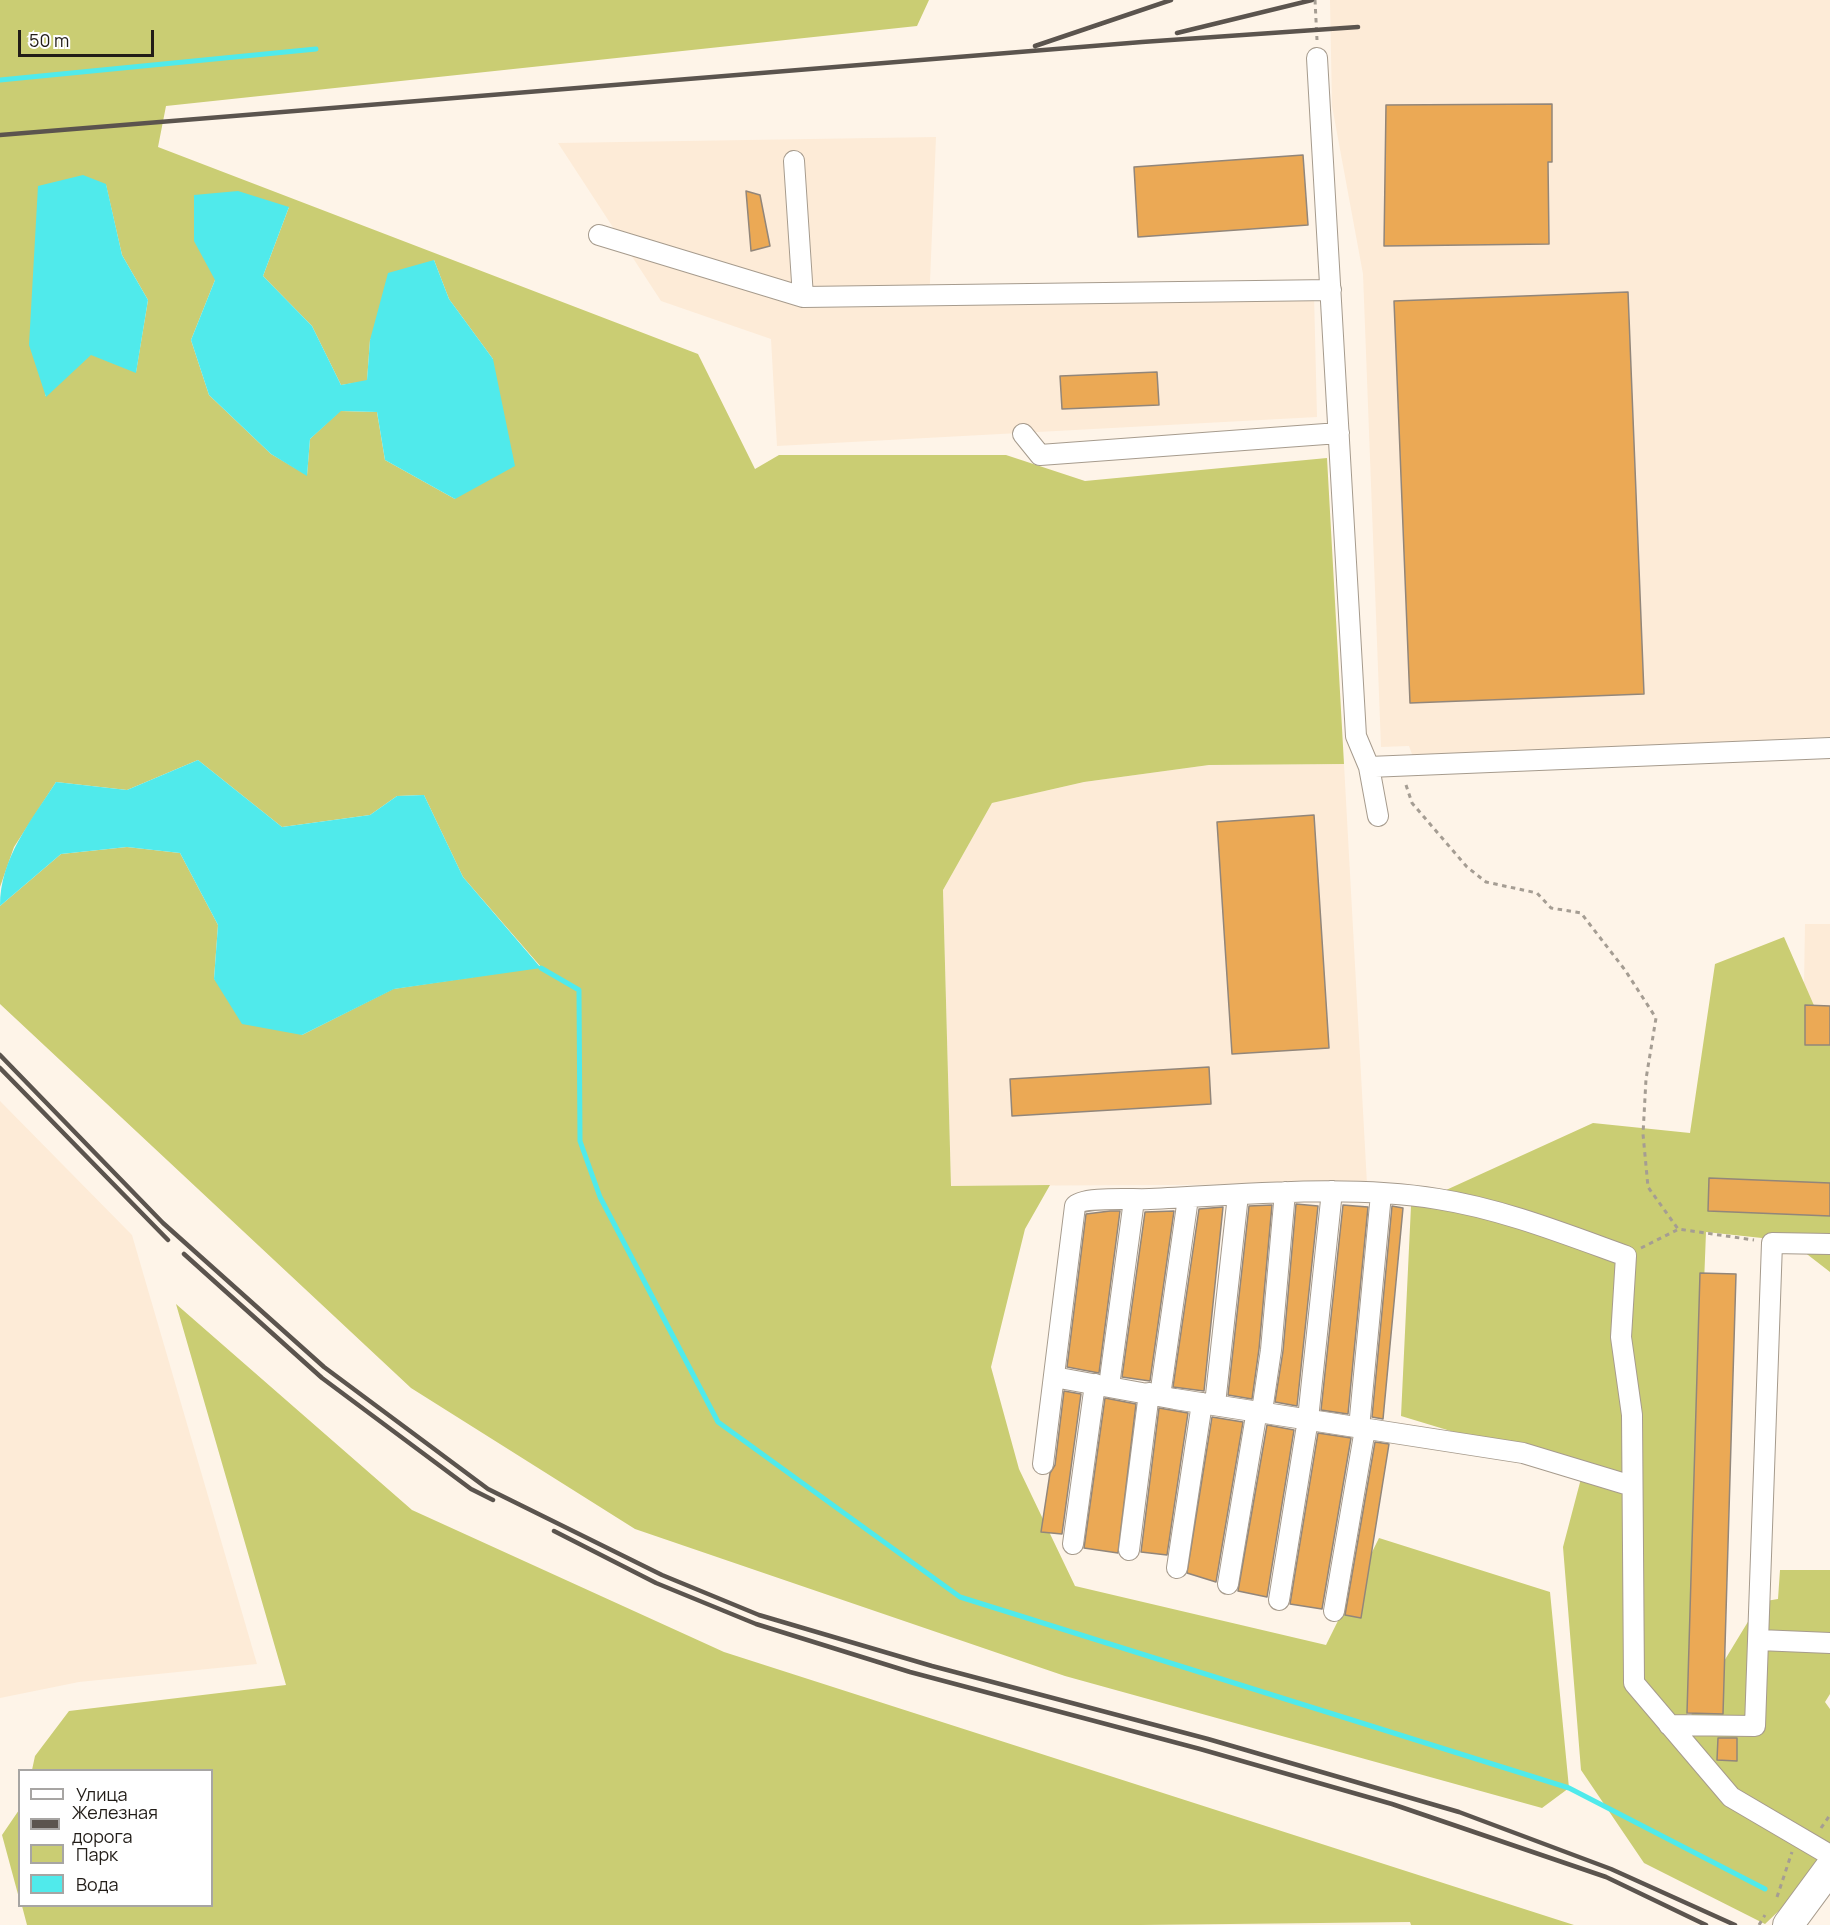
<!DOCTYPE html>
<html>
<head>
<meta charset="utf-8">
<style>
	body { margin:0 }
	#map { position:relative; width:1830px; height:1925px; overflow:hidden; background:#fef4e8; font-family:Manrope,sans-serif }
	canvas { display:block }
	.legend { position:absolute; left:18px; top:1769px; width:195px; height:138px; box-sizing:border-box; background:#fff; border:2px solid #a7a5a3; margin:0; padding:8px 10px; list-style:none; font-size:18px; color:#221d18 }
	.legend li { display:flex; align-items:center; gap:12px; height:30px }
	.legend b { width:30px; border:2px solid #a7a5a3 }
	.scale { position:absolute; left:18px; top:30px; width:136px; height:27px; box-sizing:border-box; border:3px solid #221d18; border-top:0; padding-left:8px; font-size:18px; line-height:21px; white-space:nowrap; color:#221d18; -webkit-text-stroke:4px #fff; paint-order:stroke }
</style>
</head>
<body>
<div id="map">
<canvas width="1830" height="1925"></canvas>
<ul class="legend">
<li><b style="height:8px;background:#fff"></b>Улица</li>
<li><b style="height:8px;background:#5b544e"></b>Железная дорога</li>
<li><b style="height:16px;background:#cacd73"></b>Парк</li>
<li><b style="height:16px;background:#50eaeb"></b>Вода</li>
</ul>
<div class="scale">50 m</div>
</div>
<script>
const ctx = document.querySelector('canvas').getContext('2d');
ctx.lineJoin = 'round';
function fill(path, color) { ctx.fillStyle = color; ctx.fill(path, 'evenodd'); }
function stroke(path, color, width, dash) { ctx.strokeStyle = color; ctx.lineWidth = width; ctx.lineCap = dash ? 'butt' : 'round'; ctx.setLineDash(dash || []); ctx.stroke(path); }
fill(new Path2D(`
	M 1330,0 L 1830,0 L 1830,737 L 1413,757 L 1409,746 L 1381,747 L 1363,274 L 1332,106 Z
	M 936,137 L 929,306 L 1314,294 L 1317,417 L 777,446 L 771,339 L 661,301 L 558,143 Z
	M 1344,764 L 1367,1184 L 951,1186 L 943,890 L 992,803 L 1084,782 L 1209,765 Z
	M 1805,924 L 1830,924 L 1830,1047 L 1803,1047 Z
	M 0,1101 L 132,1235 L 257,1664 L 79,1682 L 0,1698 Z`), '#fdebd7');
fill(new Path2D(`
	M 0,0 L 929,0 L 917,26 L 166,106 L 158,147 L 698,354 L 755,469 L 779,455 L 1006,455 L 1085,481 L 1327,458 L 1344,764 L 1209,765 L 1084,782 L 992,803 L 943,890 L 951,1186 L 1050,1185 L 1025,1229 L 991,1367 L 1019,1469 L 1075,1586 L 1326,1645 L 1379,1538 L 1550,1592 L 1569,1788 L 1542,1808 L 1065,1676 L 635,1529 L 411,1388 L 0,1004 L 0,906 L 61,854 L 127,847 L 180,853 L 218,925 L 214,979 L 302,1035 L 393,989 L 541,967 L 463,877 L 424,795 L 397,796 L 370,815 L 282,827 L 198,760 L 127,790 L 56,782 L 14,847 L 0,887 ZM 106,185 L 122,255 L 148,300 L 136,372 L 91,354 L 45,396 ZM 289,207 L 263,276 L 312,326 L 341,385 L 367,381 L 370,340 L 434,260 L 449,299 L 493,359 L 455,499 L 385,460 L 377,412 L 340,411 L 310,439 L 307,475 L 271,454 L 209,395 L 191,340 L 215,280 Z
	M 1784,937 L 1830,1042 L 1830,1272 L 1790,1241 L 1706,1232 L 1687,1722 L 1760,1602 L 1778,1599 L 1780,1570 L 1830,1570 L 1830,1694 L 1825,1702 L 1830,1709 L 1830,1862 L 1765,1924 L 1644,1863 L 1581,1770 L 1563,1547 L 1583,1471 L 1401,1416 L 1411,1206 L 1593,1123 L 1690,1133 L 1715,964 Z
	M 176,1304 L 412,1510 L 724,1652 L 1574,1925 L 1411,1925 L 1410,1922 L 1140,1925 L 27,1925 L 22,1906 L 212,1906 L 212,1770 L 32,1770 L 35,1756 L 69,1711 L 286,1685 Z
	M 19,1810 L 19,1898 L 2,1835 Z`), '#cacd73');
fill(new Path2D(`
	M 83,175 L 106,184 L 122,255 L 148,300 L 136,373 L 91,355 L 46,397 L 29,345 L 38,186 Z
	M 238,191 L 289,207 L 263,276 L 312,326 L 341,385 L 367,380 L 370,340 L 388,273 L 434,260 L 449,299 L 493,359 L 515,466 L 455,499 L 385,460 L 377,412 L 341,411 L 310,439 L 307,476 L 271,454 L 209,395 L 191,340 L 215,280 L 194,241 L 194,195 Z
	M 198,760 L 282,827 L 370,815 L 397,796 L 424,795 L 463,877 L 541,968 L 394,989 L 302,1035 L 242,1024 L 214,979 L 218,925 L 180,853 L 127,847 L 61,854 L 0,906 C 0,858 31,821 56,782 L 127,790 Z`), '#50eaeb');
stroke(new Path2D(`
	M 0,80 L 316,49
	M 541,968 L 579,990 L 580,1141 L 600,1197 L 718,1422 L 960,1597 L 1569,1788 L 1765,1889`), '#50eaeb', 5);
const building = new Path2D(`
	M 1552,104 L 1552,162 L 1548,162 L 1549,244 L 1384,246 L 1386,105 Z
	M 1303,155 L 1308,225 L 1138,237 L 1134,167 Z
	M 746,191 L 760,195 L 770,246 L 751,251 Z
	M 1628,292 L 1644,694 L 1410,703 L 1394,301 Z
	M 1157,372 L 1159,405 L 1062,409 L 1060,376 Z
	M 1314,815 L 1329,1048 L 1232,1054 L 1217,822 Z
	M 1805,1005 L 1830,1006 L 1830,1045 L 1805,1045 Z
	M 1209,1067 L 1211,1104 L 1012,1116 L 1010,1079 Z
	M 1709,1178 L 1830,1183 L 1830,1216 L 1708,1211 Z
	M 1296,1204 L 1318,1206 L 1297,1406 L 1275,1402 L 1283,1351 Z
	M 1272,1205 L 1259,1349 L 1252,1399 L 1228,1395 L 1249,1206 Z
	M 1343,1205 L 1368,1207 L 1348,1414 L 1321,1410 Z
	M 1392,1206 L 1403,1208 L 1383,1419 L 1372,1417 Z
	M 1223,1207 L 1204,1391 L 1173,1387 L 1199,1209 Z
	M 1110,1211 L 1120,1211 L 1099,1373 L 1067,1367 L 1086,1214 Z
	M 1174,1211 L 1150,1381 L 1122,1377 L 1145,1212 Z
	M 1700,1273 L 1736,1274 L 1723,1714 L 1687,1713 Z
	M 1064,1391 L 1081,1394 L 1062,1534 L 1041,1532 L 1050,1473 L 1055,1465 Z
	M 1105,1398 L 1136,1404 L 1118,1553 L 1084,1548 Z
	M 1159,1408 L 1188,1413 L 1167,1555 L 1141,1552 Z
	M 1212,1417 L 1243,1422 L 1216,1582 L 1187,1573 Z
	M 1267,1425 L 1294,1430 L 1267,1597 L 1238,1591 Z
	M 1318,1433 L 1351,1438 L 1322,1609 L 1290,1604 Z
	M 1375,1442 L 1389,1444 L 1361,1618 L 1345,1615 Z
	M 1718,1738 L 1737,1738 L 1737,1761 L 1717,1760 Z`);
fill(building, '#eba955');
stroke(building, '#92867a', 1.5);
const minor = new Path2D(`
	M 1317,58 L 1356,736 L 1369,767 L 1378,816
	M 794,161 L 803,297 L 1331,290
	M 599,235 L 803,297
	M 1023,434 L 1040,455 L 1339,433
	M 1369,767 L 1830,748
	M 1054,1377 L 1175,1399 L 1523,1453 L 1632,1486
	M 1109,1386 L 1134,1200
	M 1160,1396 L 1188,1198
	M 1215,1404 L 1238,1195
	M 1262,1411 L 1271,1350 L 1285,1192
	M 1359,1428 L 1381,1194
	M 1043,1464 L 1075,1206 C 1082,1196 1136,1200 1150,1199 C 1246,1195 1343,1184 1438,1199 C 1502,1209 1565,1234 1626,1256 L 1621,1337 L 1632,1415 L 1634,1683 L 1731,1797 L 1830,1855
	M 1073,1544 L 1095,1384
	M 1129,1550 L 1149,1393
	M 1177,1568 L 1202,1403
	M 1228,1584 L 1257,1410
	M 1279,1600 L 1308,1419 L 1332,1191
	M 1334,1611 L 1365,1429
	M 1759,1640 L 1830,1643
	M 1669,1725 L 1755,1726 L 1772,1243 L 1830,1244`);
const highway = new Path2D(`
	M 1788,1925 L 1830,1868`);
stroke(minor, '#a69b8d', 22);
stroke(highway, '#a69b8d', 32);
stroke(new Path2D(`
	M 1315,0 L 1317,40
	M 1406,785 L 1412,803 L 1467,867 L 1486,882 L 1537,893 L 1551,908 L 1581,913 L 1625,970 L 1656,1018 L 1646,1079 L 1643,1134 L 1648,1187 L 1678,1229 L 1754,1240
	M 1641,1248 L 1677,1230
	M 1821,1828 L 1830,1815
	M 1777,1897 L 1792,1852
	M 1759,1925 L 1765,1915`), '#a59d93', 3, [4.5, 4.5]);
stroke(minor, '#fff', 20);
stroke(highway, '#fff', 30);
stroke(new Path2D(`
	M 1177,33 L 1312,0
	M 1035,46 L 1171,0
	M 0,135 L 1142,42 L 1358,27
	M 0,1055 L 163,1223 L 324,1367 L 488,1489 L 662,1575 L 759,1615 L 932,1666 L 1208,1739 L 1459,1812 L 1611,1869 L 1735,1925
	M 0,1068 L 168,1240
	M 184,1254 L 322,1378 L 471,1489 L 493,1500
	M 554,1531 L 656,1583 L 756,1624 L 910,1672 L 1200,1749 L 1392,1804 L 1606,1877 L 1706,1925`), '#5b544e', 4.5);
</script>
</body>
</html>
